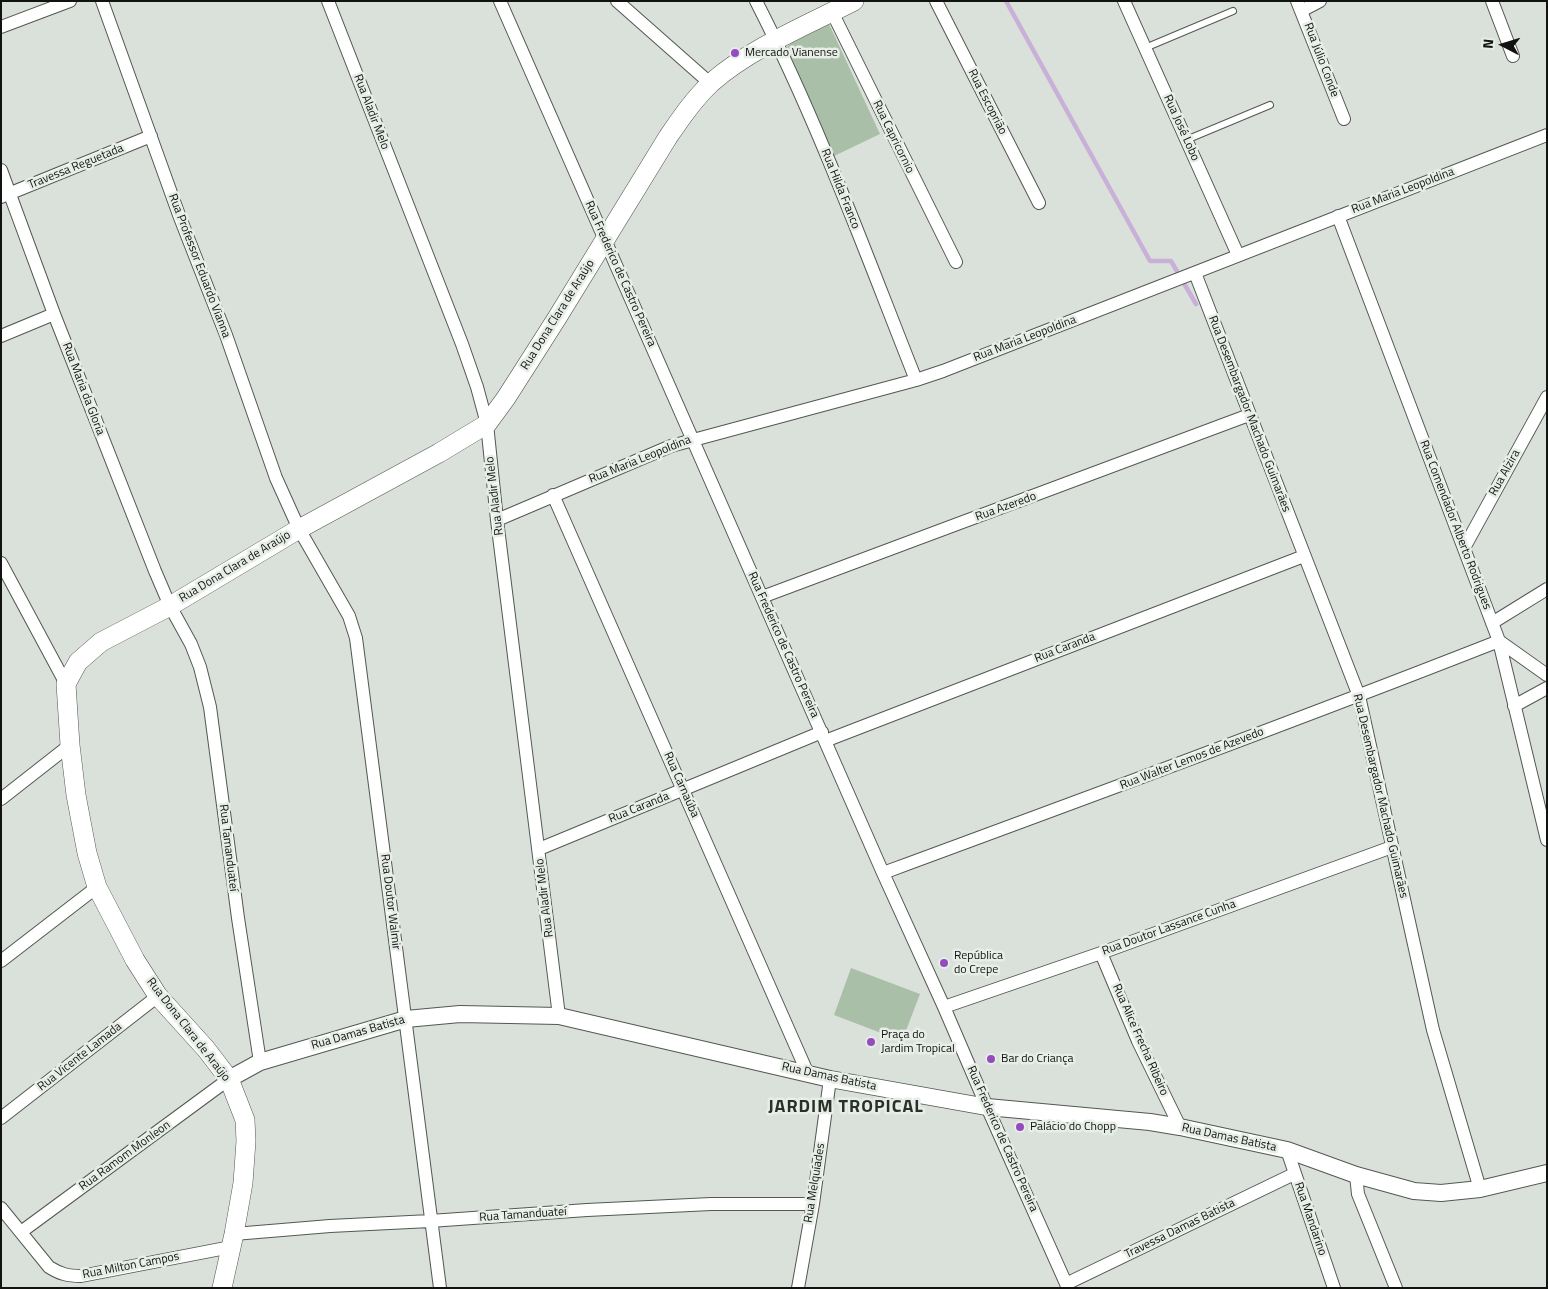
<!DOCTYPE html>
<html>
<head>
<meta charset="utf-8">
<style>
	body { margin:0 }
	#map { position:relative; width:1548px; height:1289px; overflow:hidden; background:#dae0da; font-family:"Titillium Web",sans-serif }
	canvas { display:block }
	.frame { position:absolute; inset:0; border:2px solid #111310; pointer-events:none }
	.north { position:absolute; left:1478px; top:20px; width:50px; height:50px; -webkit-text-stroke:4px #e7ede7; paint-order:stroke; rotate:275deg; font-size:14px; font-weight:700; line-height:20px; text-align:center; color:#111310 }
	.north::after { content:''; display:block; margin:auto; width:18px; height:22px; background:#111310; clip-path:polygon(50% 0,100% 100%,50% 72%,0 100%) }
</style>
</head>
<body>
<div id="map">
<canvas width="1548" height="1289"></canvas>
<div class="frame"></div>
<div class="north">N</div>
</div>
<script>
const ctx = document.querySelector('canvas').getContext('2d');
ctx.lineJoin = 'round';
function fill(path, color) { ctx.fillStyle = color; ctx.fill(path, 'evenodd'); }
function stroke(path, color, width, dash) { ctx.strokeStyle = color; ctx.lineWidth = width; ctx.lineCap = dash ? 'butt' : 'round'; ctx.setLineDash(dash || []); ctx.stroke(path); }
function label(font, color, halo, rows, align = 'center') {
  ctx.font = font + ' "Titillium Web",sans-serif'; ctx.lineWidth = 5; ctx.setLineDash([]); ctx.textBaseline = 'middle'; ctx.strokeStyle = halo; ctx.fillStyle = color; for (const [text, x, y, turn = 0] of rows) {
    ctx.save(); ctx.translate(x, y); ctx.rotate((+turn || 0) * Math.PI / 180); ctx.textAlign = isNaN(turn) ? turn : align; if (halo) ctx.strokeText(text, 0, 0); ctx.fillText(text, 0, 0); ctx.restore();
  }
}
fill(new Path2D(`
	M 829,24 L 880,134 L 832,157 L 787,47 L 804,30 Z
	M 851,968 L 920,994 L 902,1041 L 834,1015 Z`), '#aabfa8');
stroke(new Path2D(`
	M 1006,1 L 1150,261 L 1171,261 L 1196,304`), '#c8b0d8', 4.5);
const service = new Path2D(`
	M 1145,48 L 1233,11
	M 1186,140 L 1270,105`);
const minor = new Path2D(`
	M 102,1 L 179,215 L 226,335 L 276,478 L 299,529 L 349,616 L 356,638 L 440,1288
	M 328,1 L 462,344 L 477,387 L 487,424 L 497,520 L 559,1016
	M 500,1 L 883,873 L 944,1007 L 987,1107 L 1068,1288
	M 617,1 L 711,84
	M 756,1 C 818,122 866,254 916,380
	M 936,1 L 1039,203
	M 1124,1 L 1238,255
	M 1297,1 L 1344,119
	M 1492,1 L 1513,56
	M 1301,11 L 1320,1
	M 832,12 L 956,262
	M 1,27 L 70,1
	M 1,170 L 54,314 L 155,571 L 170,606 L 191,644 L 200,667 L 210,707 L 238,918 L 260,1062
	M 1,197 L 151,136
	M 1338,216 L 1499,641 L 1547,840
	M 1195,273 L 1359,696 L 1433,1030 L 1480,1189
	M 1,336 L 54,314
	M 553,495 L 808,1074
	M 497,520 L 671,446 L 916,380 L 943,371 L 1547,135
	M 1464,548 L 1547,397
	M 1,563 L 66,684
	M 762,597 L 1249,415
	M 1492,623 L 1547,589
	M 1499,641 L 1547,675
	M 1514,706 L 1547,688
	M 825,741 L 1304,556
	M 1,799 L 70,745
	M 539,849 L 822,732
	M 883,873 C 1089,797 1295,721 1499,641
	M 1101,953 L 1138,1041 L 1180,1127
	M 1,961 L 97,887
	M 944,1007 L 1101,953 L 1392,847
	M 1,1118 L 158,996
	M 1287,1150 L 1334,1288
	M 1356,1175 L 1358,1194 L 1396,1288
	M 1,1208 L 49,1267 C 60,1274 68,1276 81,1276 L 231,1247
	M 21,1232 L 229,1079
	M 234,1234 L 330,1226 L 430,1221 L 587,1210 L 711,1204 L 813,1204
	M 1066,1284 L 1294,1174
	M 798,1288 L 813,1204 L 830,1079`);
const tertiary = new Path2D(`
	M 229,1079 L 260,1062 L 406,1019 L 460,1014 L 559,1016 L 830,1079 L 987,1107 L 1150,1122 L 1180,1127 L 1287,1150 L 1356,1175 L 1414,1191 L 1441,1193 L 1480,1189 L 1547,1173`);
const secondary = new Path2D(`
	M 222,1288 L 234,1234 L 243,1183 L 246,1141 L 245,1120 L 229,1079 L 206,1049 L 158,996 L 135,960 L 97,887 L 87,853 L 76,795 L 70,745 L 66,684 L 78,662 L 101,642 L 170,606 L 299,529 L 439,453 L 487,424 L 506,398 L 557,318 L 668,137 C 681,118 694,99 711,83 C 749,49 809,24 854,1`);
stroke(service, '#535852', 8);
stroke(minor, '#535852', 14);
stroke(tertiary, '#535852', 18);
stroke(secondary, '#535852', 20);
stroke(service, '#fff', 6);
stroke(minor, '#fff', 12);
stroke(tertiary, '#fff', 16);
stroke(secondary, '#fff', 19);
for (const [x, y, r, color] of [
	[735,53,5,"#944bbe"],
	[944,963,5,"#944bbe"],
	[871,1042,5,"#944bbe"],
	[991,1059,5,"#944bbe"],
	[1020,1127,5,"#944bbe"]
]) { const dot = new Path2D(); dot.arc(x, y, r, 0, 2 * Math.PI); ctx.fillStyle = color; ctx.fill(dot); stroke(dot, '#e7ede7', 2); }
label('12px', '#111310', '#e7ede7', [
	["Mercado Vianense",745,53],
	["República",954,956],
	["do Crepe",954,970],
	["Praça do",881,1035],
	["Jardim Tropical",881,1049],
	["Bar do Criança",1001,1059],
	["Palácio do Chopp",1030,1127]
], 'left');
label('12px', '#111310', '#e7ede7', [
	["Rua Júlio Conde",1321,60,69],
	["Rua Escoprião",987,102,63],
	["Rua Aladir Melo",371,112,69],
	["Rua José Lobo",1181,128,66],
	["Rua Capricornio",893,137,64],
	["Travessa Reguetada",76,167,-22],
	["Rua Hilda Franco",840,189,68],
	["Rua Maria Leopoldina",1403,191,-21],
	["Rua Professor Eduardo Vianna",199,266,69],
	["Rua Frederico de Castro Pereira",620,274,66],
	["Rua Dona Clara de Araújo",558,315,-58],
	["Rua Maria Leopoldina",1025,339,-21],
	["Rua Maria da Gloria",83,389,69],
	["Rua Desembargador Machado Guimarães",1249,414,69],
	["Rua Maria Leopoldina",640,460,-22],
	["Rua Alzira",1505,473,-61],
	["Rua Aladir Melo",495,496,-97],
	["Rua Azeredo",1006,507,-20],
	["Rua Comendador Alberto Rodrigues",1455,525,69],
	["Rua Dona Clara de Araújo",235,567,-31],
	["Rua Frederico de Castro Pereira",783,645,66],
	["Rua Caranda",1065,648,-21],
	["Rua Walter Lemos de Azevedo",1192,759,-21],
	["Rua Carnaúba",681,785,66],
	["Rua Desembargador Machado Guimarães",1380,796,77],
	["Rua Caranda",639,808,-22],
	["Rua Tamanduateí",228,848,83],
	["Rua Aladir Melo",545,898,-97],
	["Rua Doutor Walmir",390,902,83],
	["Rua Doutor Lassance Cunha",1169,928,-20],
	["Rua Dona Clara de Araújo",188,1030,52],
	["Rua Damas Batista",358,1033,-16],
	["Rua Alice Frecha Ribeiro",1140,1040,66],
	["Rua Vicente Lamada",80,1057,-38],
	["Rua Damas Batista",829,1077,12],
	["Rua Damas Batista",1229,1138,12],
	["Rua Frederico de Castro Pereira",1002,1139,66],
	["Rua Ramom Monleon",125,1156,-36],
	["Rua Melquíades",815,1183,-81],
	["Rua Tamanduateí",523,1215,-4],
	["Rua Mandarino",1310,1219,71],
	["Travessa Damas Batista",1180,1229,-26],
	["Rua Milton Campos",131,1266,-11]
]);
ctx.letterSpacing = '1px';
label('bold 18px', '#2a2f2a', '#e7ede7', [
	["JARDIM TROPICAL",846,1108]
]);
ctx.letterSpacing = '0px';
</script>
</body>
</html>
